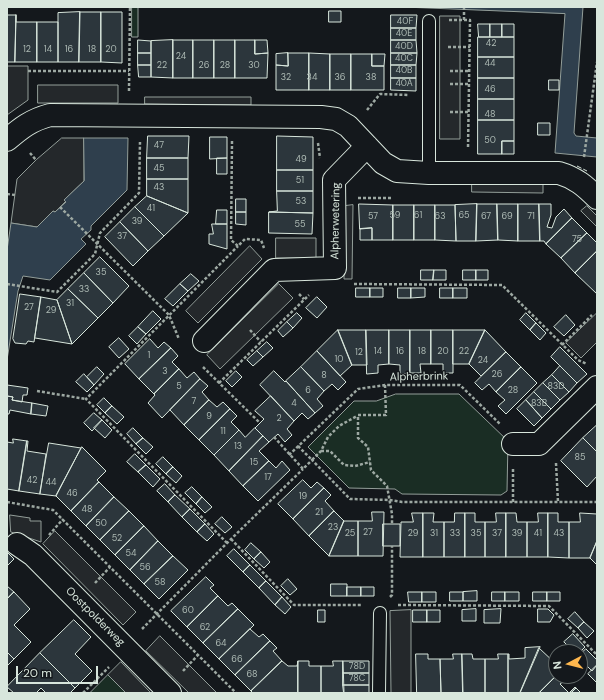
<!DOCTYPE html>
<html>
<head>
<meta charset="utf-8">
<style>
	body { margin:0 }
	#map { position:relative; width:604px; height:700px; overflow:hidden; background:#14181c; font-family:"DM Sans",sans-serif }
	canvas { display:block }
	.frame { position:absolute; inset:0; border:8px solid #d8e6dc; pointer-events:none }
	.north { position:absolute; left:548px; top:644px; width:40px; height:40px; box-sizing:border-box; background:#14181c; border:1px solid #626a69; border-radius:50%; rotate:263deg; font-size:11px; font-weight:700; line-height:16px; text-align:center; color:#d8e6dc }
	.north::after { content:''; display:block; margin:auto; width:14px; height:18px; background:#ffb74d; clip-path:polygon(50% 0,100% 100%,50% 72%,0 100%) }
	.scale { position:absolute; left:16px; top:666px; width:82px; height:18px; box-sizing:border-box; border:2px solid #d8e6dc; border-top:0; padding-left:5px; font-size:12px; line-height:14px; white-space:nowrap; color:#d8e6dc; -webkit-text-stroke:3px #14181c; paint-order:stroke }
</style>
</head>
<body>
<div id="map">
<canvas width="604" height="700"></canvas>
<div class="frame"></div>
<div class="north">N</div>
<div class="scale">20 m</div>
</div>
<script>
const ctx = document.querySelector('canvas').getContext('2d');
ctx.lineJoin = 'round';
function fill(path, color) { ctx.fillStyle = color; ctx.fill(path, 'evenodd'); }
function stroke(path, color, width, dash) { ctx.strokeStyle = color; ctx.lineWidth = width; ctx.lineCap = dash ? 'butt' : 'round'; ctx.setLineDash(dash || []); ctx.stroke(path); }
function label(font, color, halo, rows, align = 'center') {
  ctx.font = font + ' "DM Sans",sans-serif'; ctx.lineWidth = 3; ctx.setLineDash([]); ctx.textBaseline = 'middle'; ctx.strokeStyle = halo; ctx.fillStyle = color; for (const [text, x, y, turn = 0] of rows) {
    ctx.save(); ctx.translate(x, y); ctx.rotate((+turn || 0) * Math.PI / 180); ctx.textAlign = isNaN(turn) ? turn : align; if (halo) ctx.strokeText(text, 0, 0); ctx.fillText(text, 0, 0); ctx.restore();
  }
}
const green = new Path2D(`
	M 132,7 L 138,7 L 138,37 L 132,37 Z
	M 396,394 L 459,394 L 508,441 L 507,491 L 501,495 L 402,494 L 395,489 L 349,488 L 308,447 L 354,401 L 376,401 Z
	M 108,675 L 126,693 L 90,693 Z`);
fill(green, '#1a2d24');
stroke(green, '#939e99', 1);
const parking = new Path2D(`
	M 440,16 L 460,16 L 460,139 L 440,139 Z
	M 7,66 L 28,66 L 28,100 L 7,115 Z
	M 38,85 L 118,85 L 118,103 L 38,103 Z
	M 145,97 L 251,97 L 251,105 L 145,104 Z
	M 62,138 L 84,138 L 84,181 L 64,200 L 66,201 L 55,212 L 53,211 L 37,227 L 11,223 L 17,179 L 36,160 Z
	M 472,184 L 543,184 L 543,193 L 472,192 Z
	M 353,205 L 352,279 L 344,279 L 345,206 Z
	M 587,206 L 597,216 L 597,227 L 581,211 Z
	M 276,238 L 316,238 L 316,258 L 276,258 Z
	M 250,246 L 262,259 L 198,323 L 186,311 Z
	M 279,284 L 293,298 L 220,369 L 207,355 Z
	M 597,313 L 597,342 L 581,358 L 566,343 Z
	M 10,515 L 30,518 L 30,521 L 41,521 L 41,542 L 11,532 Z
	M 55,531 L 136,612 L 123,625 L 43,544 Z
	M 411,610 L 411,693 L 391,693 L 390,611 Z
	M 160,636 L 217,693 L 189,693 L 146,651 Z
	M 121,662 L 151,693 L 126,693 L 108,675 Z`);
fill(parking, '#24282b');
stroke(parking, '#939e99', 1);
const water = new Path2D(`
	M 404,7 L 583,7 L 574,133 L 576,136 L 597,138 L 597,157 L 555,153 L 565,14 Z
	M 84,138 L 128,138 L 127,190 L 91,226 L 91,230 L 81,239 L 86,244 L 50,280 L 23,276 L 18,291 L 7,360 L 7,250 L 11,223 L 37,227 L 53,211 L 55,212 L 66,202 L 64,200 L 84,181 Z`);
fill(water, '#2f3f4d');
stroke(water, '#939e99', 1);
const building = new Path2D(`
	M 329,11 L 341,11 L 341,22 L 329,22 Z
	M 80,12 L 101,12 L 101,62 L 79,62 Z
	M 80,12 L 79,62 L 58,62 L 58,13 Z
	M 101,12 L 122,12 L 122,63 L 101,62 Z
	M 7,15 L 16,15 L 15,62 L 7,62 Z
	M 16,15 L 16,22 L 37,22 L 37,62 L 15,62 Z
	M 391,15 L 417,15 L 416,28 L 391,28 Z
	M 37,22 L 58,22 L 58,62 L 37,62 Z
	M 478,24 L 490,24 L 490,37 L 479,37 Z
	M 490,24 L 502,24 L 502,37 L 490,37 Z
	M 502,24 L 514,24 L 514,37 L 502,37 Z
	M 391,28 L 416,28 L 416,40 L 391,40 Z
	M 478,37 L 514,37 L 514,57 L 478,57 Z
	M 138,40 L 151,41 L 151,53 L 138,53 Z
	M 173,40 L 193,40 L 193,78 L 173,78 Z
	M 173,40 L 173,78 L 151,77 L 151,41 Z
	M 193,40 L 214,40 L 214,78 L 193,78 Z
	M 214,40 L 235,40 L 235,78 L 214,78 Z
	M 235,40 L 255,40 L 255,54 L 268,53 L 267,78 L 235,78 Z
	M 255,40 L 267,40 L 268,53 L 255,54 Z
	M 391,40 L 416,40 L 417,53 L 391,53 Z
	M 138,53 L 151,53 L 151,65 L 138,65 Z
	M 288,53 L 288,66 L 276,65 L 276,54 Z
	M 288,53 L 309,53 L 309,90 L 276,90 L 276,65 L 288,66 Z
	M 309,53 L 330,54 L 330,90 L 309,90 Z
	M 391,53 L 417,53 L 416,65 L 391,65 Z
	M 330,54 L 351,54 L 351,90 L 330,90 Z
	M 351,54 L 372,54 L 372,66 L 384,66 L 384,90 L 351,90 Z
	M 372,54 L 385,54 L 384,66 L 372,66 Z
	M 478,57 L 514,57 L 514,78 L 478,78 Z
	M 138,65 L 151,65 L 151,77 L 139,77 Z
	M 391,65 L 416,65 L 416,78 L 391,78 Z
	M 391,78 L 416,78 L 416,91 L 391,90 Z
	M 478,78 L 514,78 L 514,99 L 478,99 Z
	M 549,80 L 559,80 L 559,90 L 549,90 Z
	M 478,99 L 514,99 L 514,120 L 478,120 Z
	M 478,120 L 514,120 L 514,141 L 502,141 L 502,154 L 478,154 Z
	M 538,123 L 550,123 L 550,135 L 538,135 Z
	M 148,136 L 189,136 L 188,158 L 147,158 Z
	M 277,136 L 313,137 L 313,170 L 277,170 Z
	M 210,137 L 227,137 L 227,158 L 210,159 Z
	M 502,141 L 514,141 L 514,154 L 502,154 Z
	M 147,158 L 188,158 L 188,179 L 147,179 Z
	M 217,158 L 227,158 L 227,174 L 217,174 Z
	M 277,170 L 313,170 L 313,191 L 277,191 Z
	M 147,179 L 188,179 L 188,213 L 147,196 Z
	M 277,191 L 313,191 L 313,213 L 269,212 L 277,211 Z
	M 147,196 L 188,213 L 164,236 L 135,207 Z
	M 236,199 L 246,199 L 246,212 L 236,212 Z
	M 359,204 L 393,205 L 393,240 L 372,240 L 372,228 L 360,229 Z
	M 477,204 L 497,204 L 498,240 L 476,241 Z
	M 477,204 L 476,241 L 456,241 L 455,205 Z
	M 497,204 L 518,204 L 518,241 L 498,240 Z
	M 518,204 L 539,204 L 540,241 L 518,241 Z
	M 539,204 L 551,204 L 551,215 L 547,227 L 552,228 L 556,217 L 564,209 L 572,218 L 546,244 L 544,241 L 540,241 Z
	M 393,205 L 414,205 L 414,240 L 393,240 Z
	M 414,205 L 435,205 L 435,240 L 414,240 Z
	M 435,205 L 455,205 L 456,241 L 435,240 Z
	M 135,207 L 164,236 L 148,251 L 120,222 Z
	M 217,210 L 227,210 L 227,224 L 216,224 Z
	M 236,212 L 246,212 L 246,225 L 236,224 Z
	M 269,212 L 313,213 L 312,234 L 269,233 Z
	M 572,218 L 587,233 L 561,258 L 546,244 Z
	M 120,222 L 148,251 L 133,266 L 105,237 Z
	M 212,224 L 227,224 L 227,249 L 209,244 L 209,234 L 213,234 Z
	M 372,228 L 372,240 L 360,240 L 360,229 Z
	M 587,233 L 597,243 L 597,251 L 575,273 L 561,258 Z
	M 597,251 L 597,294 L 575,273 Z
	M 100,257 L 129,286 L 113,303 L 84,273 Z
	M 421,270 L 434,270 L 433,280 L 421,280 Z
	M 434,270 L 446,270 L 446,280 L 433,280 Z
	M 463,270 L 476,270 L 476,280 L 463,280 Z
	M 476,270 L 488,270 L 488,280 L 476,280 Z
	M 84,273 L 113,303 L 98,318 L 68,289 Z
	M 191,274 L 199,281 L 188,291 L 180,284 Z
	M 180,284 L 188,291 L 173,306 L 165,299 Z
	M 356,288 L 370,288 L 370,297 L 356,297 Z
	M 370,288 L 383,288 L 383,297 L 370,297 Z
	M 398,288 L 411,288 L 411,298 L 398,298 Z
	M 411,288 L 425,288 L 425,297 L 411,298 Z
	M 440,288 L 453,288 L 453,298 L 440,298 Z
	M 453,288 L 467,288 L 467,298 L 453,298 Z
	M 68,289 L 98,318 L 72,344 L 57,300 Z
	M 20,294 L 41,297 L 34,342 L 28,341 L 26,344 L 15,343 L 13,339 Z
	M 41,297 L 57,300 L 72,344 L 35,338 Z
	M 317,297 L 327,307 L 317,318 L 306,308 Z
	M 153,311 L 161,319 L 146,334 L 138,327 Z
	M 297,313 L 302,318 L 293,328 L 287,322 Z
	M 526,313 L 536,323 L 530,330 L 520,320 Z
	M 566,315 L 575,325 L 564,336 L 554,327 Z
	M 287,322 L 293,328 L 283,337 L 278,331 Z
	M 536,323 L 546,333 L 540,340 L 530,330 Z
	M 138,327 L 146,334 L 137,344 L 129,336 Z
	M 338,330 L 366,330 L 367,365 L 352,365 Z
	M 338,330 L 352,365 L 340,376 L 317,351 Z
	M 366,330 L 389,330 L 389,364 L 378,365 L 378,373 L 367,374 Z
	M 389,330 L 410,330 L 410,373 L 400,374 L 400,365 L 389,364 Z
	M 410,330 L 431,330 L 431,364 L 420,364 L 421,373 L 410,373 Z
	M 431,330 L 453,330 L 453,373 L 443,373 L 443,364 L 431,364 Z
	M 453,330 L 485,330 L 469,364 L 453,364 Z
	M 485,330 L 506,352 L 481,376 L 469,364 Z
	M 119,338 L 129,349 L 119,358 L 109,347 Z
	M 150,339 L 158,348 L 164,342 L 171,348 L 139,379 L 125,364 Z
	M 267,342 L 273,348 L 263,357 L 257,351 Z
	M 560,347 L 587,374 L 577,383 L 551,357 Z
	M 171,348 L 178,356 L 172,362 L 179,369 L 154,394 L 139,379 Z
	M 257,351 L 263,357 L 253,366 L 247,360 Z
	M 317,351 L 346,382 L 338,390 L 332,384 L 324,391 L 301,367 Z
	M 506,352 L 521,367 L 496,392 L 489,384 L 482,390 L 475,383 Z
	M 560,366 L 577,383 L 569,392 L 552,375 Z
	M 97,367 L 104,374 L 94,385 L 87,377 Z
	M 301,367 L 324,391 L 317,399 L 323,406 L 315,413 L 286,381 Z
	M 521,367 L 537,383 L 506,414 L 498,406 L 505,400 L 496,392 Z
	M 179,369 L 187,378 L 194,372 L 200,379 L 162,418 L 148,403 L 155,395 L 154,394 Z
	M 236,371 L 242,377 L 232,387 L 226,381 Z
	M 274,371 L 285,382 L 286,381 L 315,413 L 308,419 L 302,413 L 294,421 L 260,385 Z
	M 84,374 L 94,385 L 87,392 L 76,382 Z
	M 552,375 L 569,392 L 560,400 L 543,383 Z
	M 200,379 L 208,386 L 202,392 L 209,400 L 184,425 L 170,410 Z
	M 543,383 L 560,400 L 551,409 L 534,392 Z
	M 7,385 L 28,388 L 27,395 L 23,395 L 22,402 L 12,400 L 13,397 L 7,396 Z
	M 534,392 L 551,409 L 542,418 L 526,400 Z
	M 7,396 L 13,397 L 12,400 L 32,403 L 31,414 L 10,410 L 9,414 L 7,414 Z
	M 271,396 L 294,421 L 287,429 L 292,435 L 285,442 L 278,434 L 269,442 L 255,428 L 264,419 L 255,411 Z
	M 104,398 L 112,406 L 105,413 L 97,405 Z
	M 209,400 L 217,407 L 223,402 L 230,409 L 199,440 L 184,425 Z
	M 526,400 L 542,418 L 534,426 L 517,409 Z
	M 32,403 L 48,406 L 46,416 L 31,414 Z
	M 112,406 L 124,417 L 117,424 L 105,413 Z
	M 230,409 L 237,416 L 231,422 L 239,430 L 214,455 L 199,440 Z
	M 94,413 L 102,420 L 92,431 L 84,423 Z
	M 102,420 L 112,430 L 105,438 L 94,428 Z
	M 597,425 L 597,452 L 583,438 Z
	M 133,428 L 143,438 L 136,444 L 127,434 Z
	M 255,428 L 263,436 L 229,471 L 214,455 L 239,430 L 245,437 Z
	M 263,436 L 269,442 L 259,451 L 269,461 L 243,486 L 229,471 Z
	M 143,438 L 153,447 L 146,454 L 136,444 Z
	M 583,438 L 597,452 L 597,476 L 587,487 L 561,461 Z
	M 13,439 L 27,441 L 19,491 L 7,489 L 7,442 L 13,443 Z
	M 27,441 L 28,441 L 27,451 L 46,454 L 40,494 L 19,491 Z
	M 49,443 L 81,448 L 56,496 L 40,494 Z
	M 82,447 L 106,471 L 97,480 L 99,482 L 71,511 L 56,496 Z
	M 135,454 L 146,465 L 138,472 L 127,462 Z
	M 163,457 L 173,467 L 166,474 L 156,464 Z
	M 269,461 L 276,468 L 282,461 L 290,470 L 258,501 L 243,486 Z
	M 146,465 L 160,479 L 153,487 L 138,472 Z
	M 173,467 L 182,476 L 176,483 L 166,474 Z
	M 303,480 L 311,488 L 317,482 L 324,488 L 293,519 L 278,504 Z
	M 99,482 L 114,497 L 86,526 L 71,511 Z
	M 165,484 L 175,495 L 168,502 L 157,491 Z
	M 192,487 L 202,497 L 196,504 L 185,493 Z
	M 324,488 L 331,495 L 325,501 L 334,511 L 309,536 L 293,519 Z
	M 175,495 L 190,509 L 182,517 L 168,502 Z
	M 114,497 L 129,511 L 100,540 L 86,526 Z
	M 202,497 L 212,507 L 205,513 L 196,504 Z
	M 190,509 L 205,524 L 197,532 L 182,517 Z
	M 129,511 L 144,526 L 115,555 L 100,540 Z
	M 334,511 L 344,521 L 329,556 L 309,536 Z
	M 372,512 L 384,512 L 383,556 L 358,556 L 358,521 L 372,521 Z
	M 412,513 L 423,513 L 423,557 L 400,557 L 401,522 L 413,522 Z
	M 423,513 L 434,513 L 433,522 L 444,522 L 444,557 L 423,557 Z
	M 455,513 L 465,513 L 465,557 L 444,557 L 444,522 L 454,522 Z
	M 465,513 L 475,513 L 475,522 L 485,522 L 485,557 L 465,557 Z
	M 496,513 L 506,513 L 506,557 L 485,557 L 485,522 L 496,522 Z
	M 506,513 L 516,513 L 517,522 L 527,522 L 527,557 L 506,557 Z
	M 538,513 L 548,513 L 548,557 L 527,557 L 527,522 L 538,522 Z
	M 548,513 L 558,513 L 558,522 L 569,522 L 569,558 L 548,557 Z
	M 580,513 L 597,514 L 597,541 L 590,558 L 569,558 L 569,522 L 580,522 Z
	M 222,517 L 232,527 L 225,533 L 215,524 Z
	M 344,521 L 358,521 L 358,556 L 329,556 Z
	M 205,524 L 214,534 L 207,541 L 197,532 Z
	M 383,524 L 400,524 L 400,546 L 383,546 Z
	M 144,526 L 158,541 L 130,570 L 115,555 Z
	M 158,541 L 173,556 L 144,584 L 130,570 Z
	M 597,541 L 597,565 L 590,558 Z
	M 251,543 L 261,552 L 254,559 L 245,550 Z
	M 234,549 L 250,565 L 243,572 L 227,556 Z
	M 7,552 L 14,559 L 7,566 Z
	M 261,552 L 270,562 L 264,568 L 254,559 Z
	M 173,556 L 188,570 L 159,599 L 144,584 Z
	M 250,565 L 266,581 L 259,588 L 243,572 Z
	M 206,577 L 214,585 L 210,588 L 218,596 L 187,627 L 171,611 Z
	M 288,579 L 297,589 L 290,595 L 281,586 Z
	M 266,581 L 282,597 L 275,605 L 259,588 Z
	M 331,584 L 347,584 L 347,596 L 331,596 Z
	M 7,586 L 14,592 L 7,599 Z
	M 347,587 L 361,587 L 361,596 L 347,596 Z
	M 361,587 L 374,587 L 374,596 L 361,596 Z
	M 477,591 L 477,601 L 463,601 L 463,592 Z
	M 14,592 L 30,609 L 14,625 L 31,642 L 14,659 L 7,652 L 7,599 Z
	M 408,592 L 422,592 L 422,602 L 409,602 Z
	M 422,592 L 436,592 L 436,602 L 422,602 Z
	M 450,592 L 463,592 L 463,601 L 450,601 Z
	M 492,592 L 505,592 L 505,601 L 492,601 Z
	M 505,592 L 519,592 L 519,601 L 505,601 Z
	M 533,592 L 547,592 L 547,601 L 533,601 Z
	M 547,592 L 560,592 L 560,601 L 547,601 Z
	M 218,596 L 228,606 L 232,603 L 238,609 L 203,643 L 187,627 Z
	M 282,597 L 291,607 L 285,614 L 275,605 Z
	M 238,609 L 254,625 L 219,659 L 203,643 Z
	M 476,609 L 476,621 L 462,621 L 462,610 Z
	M 501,609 L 500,623 L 484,623 L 484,610 Z
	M 538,609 L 548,609 L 554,615 L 550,622 L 538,622 Z
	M 318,610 L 325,610 L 325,622 L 318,622 Z
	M 413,610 L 427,610 L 427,622 L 413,622 Z
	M 427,610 L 440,610 L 440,622 L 427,622 Z
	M 575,612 L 584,622 L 578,628 L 568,619 Z
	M 74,620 L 91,637 L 75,654 L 92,671 L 75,688 L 40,653 Z
	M 584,622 L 594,631 L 587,638 L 578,628 Z
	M 250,629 L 259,637 L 263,634 L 270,641 L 235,675 L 219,659 Z
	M 573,634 L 585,647 L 580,652 L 574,652 L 564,642 Z
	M 270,641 L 277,648 L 273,651 L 282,661 L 251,691 L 235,675 Z
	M 540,647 L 520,693 L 508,693 L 508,654 L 509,654 L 509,659 L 525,658 L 525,648 Z
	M 539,648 L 556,664 L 556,676 L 539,693 L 520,693 Z
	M 586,649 L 597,660 L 597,665 L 592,671 L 580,659 L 580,655 Z
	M 7,652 L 14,659 L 7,666 Z
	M 40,653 L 75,688 L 70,693 L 46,693 L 41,688 L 36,693 L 14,693 L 7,687 Z
	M 416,654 L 428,654 L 428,659 L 440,659 L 441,693 L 417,693 Z
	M 453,654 L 462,654 L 463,693 L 441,693 L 440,659 L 453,659 Z
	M 462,654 L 472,654 L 473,659 L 485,659 L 485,693 L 463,693 Z
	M 498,654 L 508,654 L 508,693 L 485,693 L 485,659 L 498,659 Z
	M 282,661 L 288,666 L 297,666 L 298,661 L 298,693 L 253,693 L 251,691 Z
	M 298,661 L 309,661 L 309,666 L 321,666 L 321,693 L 298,693 Z
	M 333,661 L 343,661 L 344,693 L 321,693 L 321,666 L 333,666 Z
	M 343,661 L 369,661 L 369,673 L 343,673 Z
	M 597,665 L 597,683 L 588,674 Z
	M 343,673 L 369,673 L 369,685 L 343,685 Z
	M 556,676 L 559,676 L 564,681 L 560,684 L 569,693 L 575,687 L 576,688 L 571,693 L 539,693 Z
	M 343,685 L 369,685 L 369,693 L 344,693 Z
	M 576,688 L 581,693 L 571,693 Z`);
fill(building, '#2c363c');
stroke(building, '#d8e6dc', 1);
const lane = new Path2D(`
	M 429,173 L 429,21
	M 379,693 L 380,613`);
const street = new Path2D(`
	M 7,140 C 21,128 31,120 50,115 L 321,117 L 336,119 L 348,126 L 383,163 L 397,171 L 429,173 L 559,173 C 576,178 585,186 597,198
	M 204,341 L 274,270 L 335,268 L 334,180 L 367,146
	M 513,444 L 539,444 L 597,387
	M 17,544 L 33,555 L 170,693`);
stroke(lane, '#d8e6dc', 14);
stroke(street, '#d8e6dc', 24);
stroke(new Path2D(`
	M 449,20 L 464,20 L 464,7
	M 464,20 L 470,20 L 468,148
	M 448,47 L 470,47
	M 28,71 L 129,71
	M 450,71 L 469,71
	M 450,84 L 469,84
	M 129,91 L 130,7
	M 367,110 L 380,94 L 408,95
	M 450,112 L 469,112
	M 232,141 L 231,240 L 238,246 L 245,239 L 261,240 L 264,248
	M 318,143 L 320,158
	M 30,153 L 36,160
	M 584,157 L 597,62
	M 7,194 L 15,195
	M 358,198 L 393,198
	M 60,207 L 169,315 L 179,339
	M 7,284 L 57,292 L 95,254 L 100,233 L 139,193 L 140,142
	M 354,284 L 502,285 L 578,360 L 587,364
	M 299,294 L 304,299
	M 250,330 L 261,342
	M 562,345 L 592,315
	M 203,367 L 260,423
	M 219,383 L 309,295
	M 385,385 L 386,415 L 358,415 L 358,438 L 368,447 L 371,470 L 387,486 L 392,514 L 392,524
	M 37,391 L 86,399
	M 274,437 L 303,469 L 312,460 L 350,499 L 390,500 L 402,502 L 597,502
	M 298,446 L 312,460 L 321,451 L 328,437 L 339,426 L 357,416
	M 321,451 L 330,451 L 344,465 L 355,466 L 370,462
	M 289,455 L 358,389 L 385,385 L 460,385 L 500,424
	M 556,463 L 558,502
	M 7,502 L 53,510 L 236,693
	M 513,502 L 513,469
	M 49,535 L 63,519
	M 231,539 L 294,605 L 361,605
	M 227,543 L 86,399 L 238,246
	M 95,583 L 110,567
	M 390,597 L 392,595 L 392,546
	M 398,605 L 549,606 L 597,655
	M 142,629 L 227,543 L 303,469
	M 183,671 L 198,655
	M 83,693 L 109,667`), '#9da8a2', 2.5, [3, 2]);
stroke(lane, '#14181c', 12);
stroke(street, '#14181c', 22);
stroke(new Path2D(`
	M 577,166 L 587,171`), '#d8e6dc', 1, [5, 2]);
label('9px', '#adbab4', null, [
	["40F",405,22],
	["40E",404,34],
	["42",491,44],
	["40D",404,47],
	["12",27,50],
	["14",48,50],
	["16",69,50],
	["18",92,50],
	["20",111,50],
	["24",181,57],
	["40C",404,59],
	["44",490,64],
	["22",162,66],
	["26",204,66],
	["28",225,66],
	["30",254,66],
	["40B",404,71],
	["32",286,78],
	["34",312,78],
	["36",340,78],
	["38",371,78],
	["40A",404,84],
	["46",490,90],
	["48",490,115],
	["50",490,141],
	["47",159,146],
	["49",301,160],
	["45",159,169],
	["51",300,181],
	["43",159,188],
	["53",301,202],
	["41",151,209],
	["59",395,216],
	["61",418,216],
	["65",464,216],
	["57",373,217],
	["63",440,217],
	["67",486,217],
	["69",507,217],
	["71",531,217],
	["39",137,222],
	["55",300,225],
	["37",122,237],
	["75",577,240],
	["35",101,273],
	["33",84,290],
	["31",70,304],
	["27",29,308],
	["29",51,311],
	["14",378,352],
	["16",400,352],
	["18",422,352],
	["20",443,352],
	["22",464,352],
	["12",359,353],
	["1",149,356],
	["10",339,360],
	["24",483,361],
	["3",165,372],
	["26",497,375],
	["8",324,376],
	["5",179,387],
	["83D",556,387],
	["6",308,391],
	["28",513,391],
	["7",194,402],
	["4",294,404],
	["83B",539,404],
	["9",209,417],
	["2",279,419],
	["11",223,432],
	["13",238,447],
	["85",580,458],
	["15",254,463],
	["17",268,478],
	["42",32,481],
	["44",51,483],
	["46",72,494],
	["19",303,497],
	["48",87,510],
	["21",319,513],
	["50",101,524],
	["23",333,528],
	["27",368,533],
	["25",350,534],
	["29",413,534],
	["31",434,534],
	["33",455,534],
	["35",476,534],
	["37",497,534],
	["39",517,534],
	["41",538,534],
	["43",559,534],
	["52",117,539],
	["54",131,554],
	["56",145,568],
	["58",160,583],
	["60",188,611],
	["62",205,628],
	["64",221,644],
	["66",237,660],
	["78D",357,667],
	["68",252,675],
	["78C",357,679]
]);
label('11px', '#d8e6dc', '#14181c', [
	["Alpherwetering",336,221,-89],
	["Alpherbrink",419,377,-1],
	["Oostpolderweg",95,617,45]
]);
</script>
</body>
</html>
